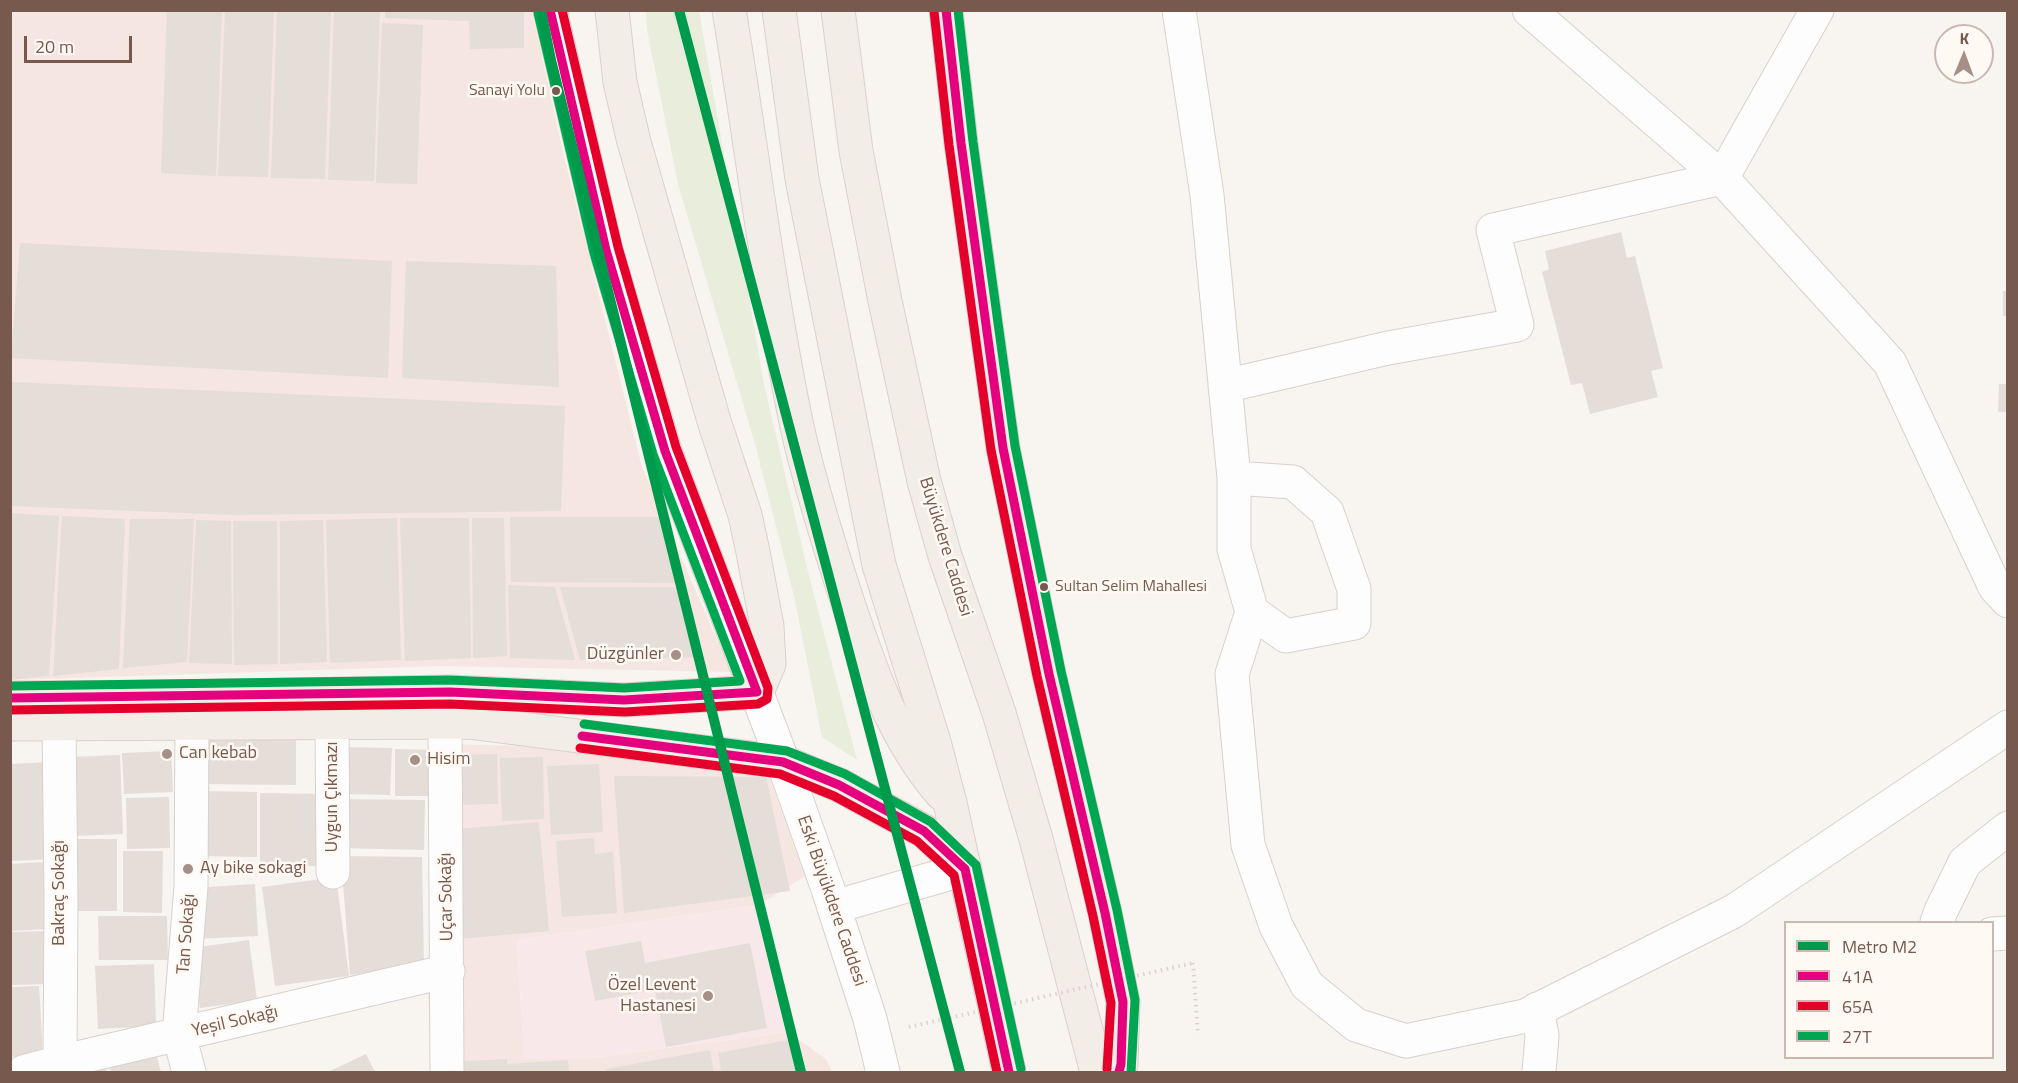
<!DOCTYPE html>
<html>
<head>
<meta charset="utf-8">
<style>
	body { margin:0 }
	#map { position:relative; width:2018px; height:1083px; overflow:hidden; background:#f8f4f0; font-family:"Titillium Web",sans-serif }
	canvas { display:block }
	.frame { position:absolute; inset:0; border:12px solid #78594e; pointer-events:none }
	.legend { position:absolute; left:1784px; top:921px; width:210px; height:138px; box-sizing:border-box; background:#fff9f3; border:2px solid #c9b9b1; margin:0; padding:8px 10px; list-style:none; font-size:18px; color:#78594e }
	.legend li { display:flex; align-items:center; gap:12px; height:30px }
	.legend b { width:30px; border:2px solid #c9b9b1 }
	.north { position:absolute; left:1934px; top:24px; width:60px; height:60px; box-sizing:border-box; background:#fff9f3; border:2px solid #c9b9b1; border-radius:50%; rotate:1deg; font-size:16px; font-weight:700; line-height:24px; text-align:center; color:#78594e }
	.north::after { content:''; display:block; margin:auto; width:21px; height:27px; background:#a58f87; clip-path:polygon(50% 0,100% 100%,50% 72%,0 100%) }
	.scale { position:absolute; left:24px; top:36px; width:108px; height:27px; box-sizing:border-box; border:3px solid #78594e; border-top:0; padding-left:8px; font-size:18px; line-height:21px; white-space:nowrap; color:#78594e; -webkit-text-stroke:4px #fff9f3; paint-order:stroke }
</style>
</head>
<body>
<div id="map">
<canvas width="2018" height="1083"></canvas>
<div class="frame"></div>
<ul class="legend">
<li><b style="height:8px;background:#009a4c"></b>Metro M2</li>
<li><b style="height:8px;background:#e5007d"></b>41A</li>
<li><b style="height:8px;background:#e4002b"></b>65A</li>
<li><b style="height:8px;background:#00a651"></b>27T</li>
</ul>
<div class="north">K</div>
<div class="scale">20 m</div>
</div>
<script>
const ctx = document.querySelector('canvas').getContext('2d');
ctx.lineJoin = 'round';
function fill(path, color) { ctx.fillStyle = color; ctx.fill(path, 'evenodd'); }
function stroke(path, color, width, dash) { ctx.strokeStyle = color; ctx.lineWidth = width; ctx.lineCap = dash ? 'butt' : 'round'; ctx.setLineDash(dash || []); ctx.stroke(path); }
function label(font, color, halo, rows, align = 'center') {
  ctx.font = font + ' "Titillium Web",sans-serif'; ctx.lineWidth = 5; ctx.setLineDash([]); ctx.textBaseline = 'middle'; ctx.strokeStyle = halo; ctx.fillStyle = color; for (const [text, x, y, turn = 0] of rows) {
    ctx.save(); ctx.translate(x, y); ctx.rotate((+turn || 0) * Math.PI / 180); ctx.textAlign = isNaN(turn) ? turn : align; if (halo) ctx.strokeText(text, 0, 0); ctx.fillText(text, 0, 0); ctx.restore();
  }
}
fill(new Path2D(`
	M 10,11 L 532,11 L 562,148 L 642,467 L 731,672 L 440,666 L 11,680 Z
	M 437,744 L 536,746 L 767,771 L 805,876 L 759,905 L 517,940 L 524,1058 L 583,1059 L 788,1032 L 826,1059 L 832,1072 L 431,1072 L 428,994 Z`), '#f5e6e1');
fill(new Path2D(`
	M 759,905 L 788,1032 L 583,1059 L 524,1059 L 517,940 Z`), '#f9e8ea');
fill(new Path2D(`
	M 646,11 L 699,11 L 764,384 L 808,572 L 857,760 L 822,737 L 794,596 L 755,444 L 678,184 L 647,30 Z`), '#e8eedb');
fill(new Path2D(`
	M 167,10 L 222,10 L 216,176 L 161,173 Z
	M 225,10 L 274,10 L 268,177 L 218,176 Z
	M 277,10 L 331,10 L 325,179 L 271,178 Z
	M 334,10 L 380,10 L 374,181 L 328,180 Z
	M 385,10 L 524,10 L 524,48 L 470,49 L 469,21 L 385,18 Z
	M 382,23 L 423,25 L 417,184 L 376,183 Z
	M 1621,232 L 1627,258 L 1635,256 L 1663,368 L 1651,371 L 1658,397 L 1590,414 L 1582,383 L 1571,385 L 1542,272 L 1549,269 L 1545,251 Z
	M 20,243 L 392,261 L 388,378 L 11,358 Z
	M 406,261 L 556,266 L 559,387 L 402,378 Z
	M 2003,291 L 2008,291 L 2008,316 L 2003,316 Z
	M 10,382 L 565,406 L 561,511 L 234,515 L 10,506 Z
	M 1999,384 L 2008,384 L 2008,412 L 1998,412 Z
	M 10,513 L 59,516 L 49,676 L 10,680 Z
	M 62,516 L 125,519 L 119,669 L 53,676 Z
	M 510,517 L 670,517 L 682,583 L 511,582 Z
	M 397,518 L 401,660 L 330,663 L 326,520 Z
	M 400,518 L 469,518 L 471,658 L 405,661 Z
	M 472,518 L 504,518 L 507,656 L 473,658 Z
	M 130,519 L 194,519 L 187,662 L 123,668 Z
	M 196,520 L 231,521 L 232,664 L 189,663 Z
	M 323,520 L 327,662 L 280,664 L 280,521 Z
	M 233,521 L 277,521 L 278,664 L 234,665 Z
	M 508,585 L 555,587 L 575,660 L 510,658 Z
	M 560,587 L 684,587 L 701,657 L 580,660 Z
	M 197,737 L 296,738 L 296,785 L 197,784 Z
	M 340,747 L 392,748 L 390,795 L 339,794 Z
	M 395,749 L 433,750 L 433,796 L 395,796 Z
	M 171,751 L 173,792 L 124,794 L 122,753 Z
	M 497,754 L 498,804 L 448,805 L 447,755 Z
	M 120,755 L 123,834 L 74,836 L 71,757 Z
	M 543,757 L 544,819 L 502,821 L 500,758 Z
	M 49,762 L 53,859 L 10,861 L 10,764 Z
	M 599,764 L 603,832 L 551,835 L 547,766 Z
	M 614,776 L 766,777 L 790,891 L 624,913 Z
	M 196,791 L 257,792 L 257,857 L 196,856 Z
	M 260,793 L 325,794 L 325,866 L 260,866 Z
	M 169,797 L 170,848 L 127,849 L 126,798 Z
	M 340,799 L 425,800 L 424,850 L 339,848 Z
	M 539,822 L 549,931 L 458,939 L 447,830 Z
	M 594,838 L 595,854 L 613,852 L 617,913 L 562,917 L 556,841 Z
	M 71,839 L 117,839 L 117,911 L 71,911 Z
	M 123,851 L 163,851 L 162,913 L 123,912 Z
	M 341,856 L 422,857 L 424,965 L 350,975 Z
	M 44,862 L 47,929 L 10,931 L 10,864 Z
	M 336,877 L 349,976 L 275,986 L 262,887 Z
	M 255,884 L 258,936 L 195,939 L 193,888 Z
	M 98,916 L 167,916 L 168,960 L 99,960 Z
	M 49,931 L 51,984 L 10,985 L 10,932 Z
	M 249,940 L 257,1000 L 200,1008 L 192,948 Z
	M 641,941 L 645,963 L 750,943 L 767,1028 L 666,1047 L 655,990 L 595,1001 L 585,951 Z
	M 154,964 L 156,1026 L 98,1029 L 95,966 Z
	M 39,986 L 43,1055 L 10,1057 L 10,987 Z
	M 794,1039 L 800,1072 L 721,1072 L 718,1053 Z
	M 154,1047 L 161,1072 L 111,1072 L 108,1060 Z
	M 710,1050 L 714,1072 L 607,1072 L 606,1069 Z
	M 366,1054 L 375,1072 L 328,1072 Z
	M 507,1059 L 507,1064 L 568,1060 L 569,1072 L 453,1072 L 452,1062 Z
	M 103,1062 L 107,1072 L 72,1072 Z`), '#e5ddd7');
const minor = new Path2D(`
	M 550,10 L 606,250 L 665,451 L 783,762 L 828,889 L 870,1019 L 883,1072
	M 1179,10 L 1207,195 L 1234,478 L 1234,549 L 1252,612 L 1232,674 L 1248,845 L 1276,926 L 1307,985 L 1356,1025 L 1406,1041 L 1525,1016 L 1734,911 L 2008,727
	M 1529,10 L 1722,178 L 1890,363 L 1995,587 L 2008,601
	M 1225,386 L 1388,348 L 1517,325 L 1493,230 L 1722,178 L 1817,10
	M 1234,478 L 1293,482 L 1327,512 L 1354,589 L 1354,623 L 1286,636 L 1252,612
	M 332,722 L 333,872
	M 445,722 L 447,1072
	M 59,723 L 61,900 L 60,1062
	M 834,907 L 965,869
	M 1937,922 L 1941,911 L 1965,862 L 2008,828
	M 1992,934 L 2008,933
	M 1537,1009 L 1542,1036 L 1539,1072
	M 23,1072 L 60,1062 L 448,971
	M 189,1072 L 179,1035 L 191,887 L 192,723`);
const major = new Path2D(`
	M 729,10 C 752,147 768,286 796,422 C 809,482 828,542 847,600 C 870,669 894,739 942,794
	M 779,10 L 802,179 L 879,565 L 934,742 L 950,803 L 1009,1072
	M 838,10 L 856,151 L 885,301 L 924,481 L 945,556 L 999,713 L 1036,839 L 1097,1072
	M 946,10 L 961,143 L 1003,448 L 1049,674 L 1105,913 L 1123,1002 L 1121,1064 L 1119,1072
	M 10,698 L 179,697 L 450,692 L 624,700 L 757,692 L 769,664 L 767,626 L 753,552 L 745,515 L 714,421 L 634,142 L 620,82 L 612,10
	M 10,724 L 468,722 L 783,762 L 839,785 L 924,831 L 965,869`);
stroke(minor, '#d8d1cd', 35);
stroke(major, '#dad0cc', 35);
stroke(new Path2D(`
	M 1193,963 L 1198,1035`), '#dad3d0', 4, [1.5, 4.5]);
stroke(minor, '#fefdfd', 33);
stroke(major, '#f3ede8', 33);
stroke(new Path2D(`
	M 909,1027 L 1193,963`), '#dad3d0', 4, [1.5, 4.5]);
stroke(new Path2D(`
	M 946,10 L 961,143 L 1003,448 L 1049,674 L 1105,913 L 1123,1002 L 1121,1064 L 1119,1072
	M 10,698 L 450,692 L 624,700 L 757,692 L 665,451 L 606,250 L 550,10
	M 582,736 L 783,762 L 839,785 L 924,831 L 965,869 L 1009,1072`), '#e5007d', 9);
stroke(new Path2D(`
	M 934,11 L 949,145 L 991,450 L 1037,676 L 1093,916 L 1111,1003 L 1107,1069
	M 10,710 L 450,704 L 625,712 L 758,704 L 767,699 L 768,688 L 676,447 L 618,247 L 562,10
	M 580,748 L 780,774 L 834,796 L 917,841 L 954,875 L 997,1072`), '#e4002b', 9);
stroke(new Path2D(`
	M 958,10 L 973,142 L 1015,446 L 1061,671 L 1117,910 L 1135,1000 L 1131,1072
	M 10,686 L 450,680 L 624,688 L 740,681 L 653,454 L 594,253 L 538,13
	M 584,724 L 787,751 L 845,774 L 931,822 L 976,865 L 1021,1069`), '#00a651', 9);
stroke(new Path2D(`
	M 541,10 L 551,60 L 801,1072
	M 679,10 L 960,1072`), '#009a4c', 10);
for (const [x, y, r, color] of [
	[556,91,5,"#78594e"],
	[1044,587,5,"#78594e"],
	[676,655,6,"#a58f87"],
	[167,754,6,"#a58f87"],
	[415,760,6,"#a58f87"],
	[188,869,6,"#a58f87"],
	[708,996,6,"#a58f87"]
]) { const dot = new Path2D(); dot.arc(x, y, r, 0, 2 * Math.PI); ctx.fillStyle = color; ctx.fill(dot); stroke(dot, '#fff9f3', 2); }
label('16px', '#78594e', '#fff9f3', [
	["Sanayi Yolu",545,91],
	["Sultan Selim Mahallesi",1055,587,"left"]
], 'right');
label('18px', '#78594e', '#fff9f3', [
	["Büyükdere Caddesi",945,547,73],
	["Uygun Çıkmazı",333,797,-90],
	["Bakraç Sokağı",60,893,-90],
	["Uçar Sokağı",447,897,-91],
	["Eski Büyükdere Caddesi",831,901,71],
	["Tan Sokağı",187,934,-86],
	["Yeşil Sokağı",235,1022,-13]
]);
label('18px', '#78594e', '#fff9f3', [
	["Düzgünler",664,655,"right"],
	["Can kebab",179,754],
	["Hisim",427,760],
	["Ay bike sokagi",200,869],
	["Özel Levent",696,986,"right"],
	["Hastanesi",696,1007,"right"]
], 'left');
</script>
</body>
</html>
